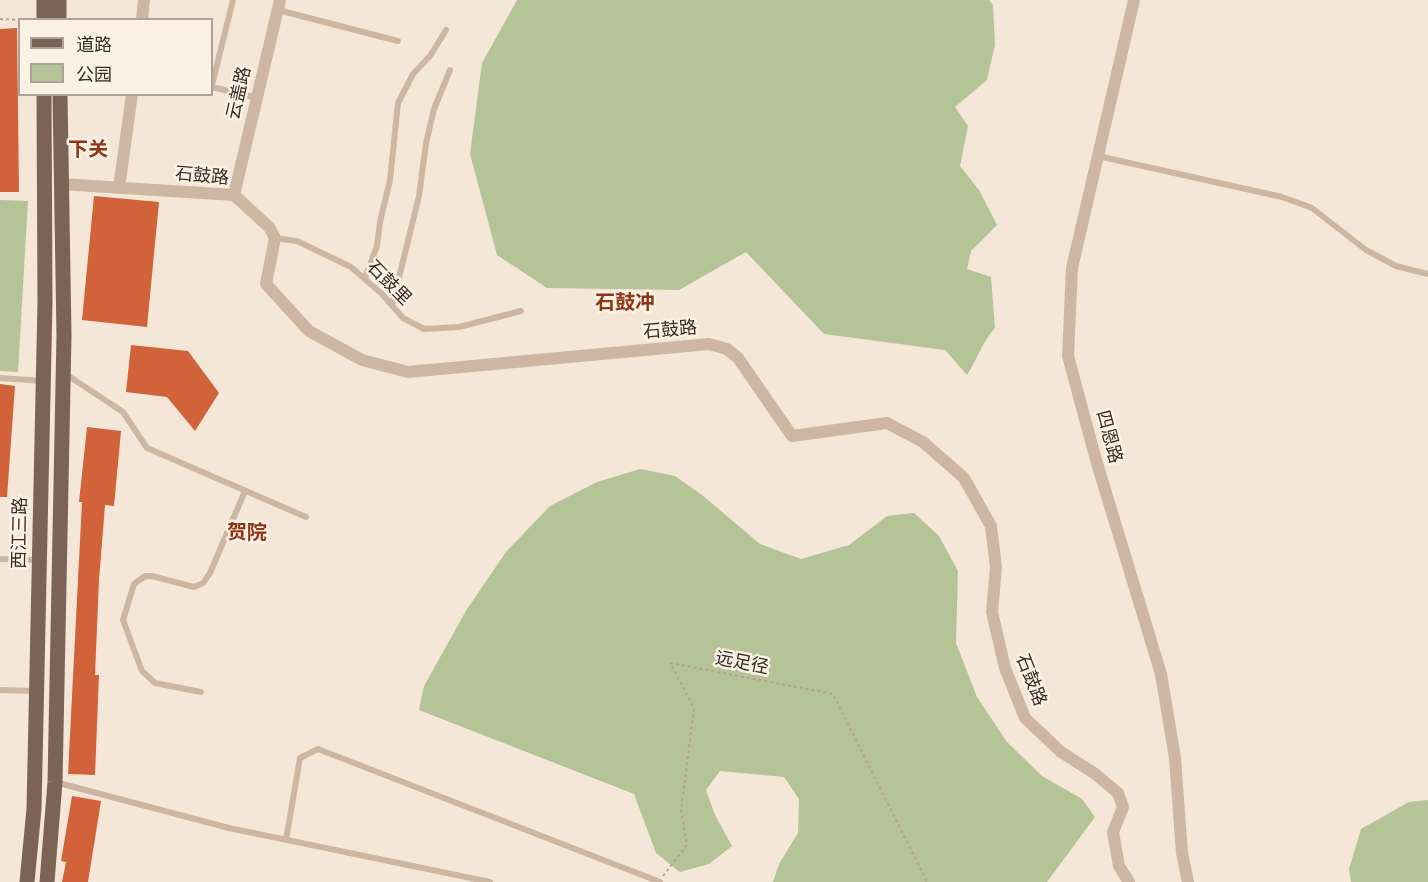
<!DOCTYPE html>
<html>
<head>
<meta charset="utf-8">
<style>
	body { margin:0 }
	#map { position:relative; width:1428px; height:882px; overflow:hidden; background:#f4e7d8; font-family:Mulish,"Noto Sans SC",sans-serif }
	canvas { display:block }
	.legend { position:absolute; left:18px; top:18px; width:195px; height:78px; box-sizing:border-box; background:#fbf1e5; border:2px solid #ada299; margin:0; padding:8px 10px; list-style:none; font-size:18px; color:#372c26 }
	.legend li { display:flex; align-items:center; gap:12px; height:30px }
	.legend b { width:30px; border:2px solid #ada299 }
</style>
</head>
<body>
<div id="map">
<canvas width="1428" height="882"></canvas>
<ul class="legend">
<li><b style="height:8px;background:#7b6355"></b>道路</li>
<li><b style="height:16px;background:#b4c497"></b>公园</li>
</ul>
</div>
<script>
const ctx = document.querySelector('canvas').getContext('2d');
ctx.lineJoin = 'round';
function fill(path, color) { ctx.fillStyle = color; ctx.fill(path, 'evenodd'); }
function stroke(path, color, width, dash) { ctx.strokeStyle = color; ctx.lineWidth = width; ctx.lineCap = dash ? 'butt' : 'round'; ctx.setLineDash(dash || []); ctx.stroke(path); }
function label(font, color, halo, rows, align = 'center') {
  ctx.font = font + ' Mulish,"Noto Sans SC",sans-serif'; ctx.lineWidth = 5; ctx.setLineDash([]); ctx.textBaseline = 'middle'; ctx.strokeStyle = halo; ctx.fillStyle = color; for (const [text, x, y, turn = 0] of rows) {
    ctx.save(); ctx.translate(x, y); ctx.rotate((+turn || 0) * Math.PI / 180); ctx.textAlign = isNaN(turn) ? turn : align; if (halo) ctx.strokeText(text, 0, 0); ctx.fillText(text, 0, 0); ctx.restore();
  }
}
fill(new Path2D(`
	M 517,0 L 989,0 L 993,5 L 995,45 L 987,80 L 955,107 L 968,126 L 960,166 L 979,190 L 997,225 L 971,251 L 967,269 L 991,277 L 995,328 C 982,342 977,360 967,375 L 945,350 L 824,334 L 746,252 L 679,290 L 547,288 L 497,255 L 470,154 L 482,63 Z
	M 0,200 L 28,201 L 18,372 L 0,371 Z
	M 640,469 L 675,476 L 702,495 L 760,544 L 801,559 L 849,545 L 887,516 L 914,513 L 939,536 L 958,571 L 956,643 L 977,697 L 1007,742 L 1042,776 L 1082,799 L 1095,817 L 1047,882 L 773,882 L 779,864 L 798,833 L 799,799 L 784,777 L 720,771 L 706,790 L 715,815 L 732,846 L 709,864 L 680,872 L 656,853 L 634,794 L 419,710 L 424,686 L 467,609 L 506,552 L 550,506 L 597,482 Z
	M 1428,800 L 1428,882 L 1351,882 L 1349,869 L 1361,829 L 1409,802 Z`), '#b4c497');
fill(new Path2D(`
	M 17,28 L 19,192 L 0,192 L 0,29 Z
	M 94,196 L 159,202 L 147,327 L 82,320 Z
	M 131,345 L 188,351 L 219,393 L 195,431 L 167,397 L 126,392 Z
	M 0,384 L 15,386 L 7,497 L 0,497 Z
	M 87,427 L 121,431 L 114,506 L 105,505 L 99,580 L 95,675 L 99,675 L 95,775 L 68,774 L 82,502 L 79,502 Z
	M 72,796 L 101,801 L 88,882 L 62,882 L 66,862 L 61,861 Z`), '#d16239');
stroke(new Path2D(`
	M 0,19 L 23,20
	M 670,663 L 833,694 L 927,882
	M 663,876 L 687,845 L 681,810 L 694,708 L 670,663`), '#b9a18d', 2, [3, 3]);
stroke(new Path2D(`
	M 278,10 L 398,41
	M 212,85 L 233,0
	M 212,87 L 257,98
	M 1098,156 L 1282,197 L 1312,208 L 1366,250 L 1396,266 L 1428,274
	M 275,238 L 297,241 L 351,267 L 382,294 L 403,318 L 424,329 L 459,327 L 521,311
	M 365,278 L 377,246 L 380,222 L 390,180 L 398,103 L 413,74 L 430,56 L 446,30
	M 392,306 L 419,196 L 426,143 L 434,109 L 450,70
	M 64,373 L 123,412 L 147,448 L 306,517
	M 0,378 L 43,381
	M 0,559 L 39,560
	M 0,690 L 35,691
	M 201,692 L 155,683 L 142,671 L 123,620 L 134,584 L 145,576 L 152,576 L 194,587 L 203,583 L 210,573 L 245,491
	M 55,782 L 229,828 L 490,882
	M 286,840 L 300,758 L 318,749 L 660,882`), '#cdb7a3', 6);
stroke(new Path2D(`
	M 1134,0 L 1072,268 L 1068,356 L 1096,460 L 1161,674 L 1175,758 L 1182,853 L 1188,882
	M 142,20 L 144,0
	M 61,184 L 234,195 L 269,227 L 275,238 L 266,284 L 309,331 L 362,360 L 408,372 L 709,344 L 727,349 L 738,358 L 792,436 L 887,423 L 923,442 L 964,478 L 991,526 L 996,567 L 992,612 L 1005,668 L 1025,718 L 1061,752 L 1094,773 L 1118,793 L 1123,807 L 1113,832 L 1119,866 L 1129,882
	M 119,188 L 132,94
	M 234,195 L 280,0`), '#cdb7a3', 12);
stroke(new Path2D(`
	M 44,0 L 44,20
	M 59,0 L 59,20
	M 27,882 L 34,809 L 45,302 L 44,94
	M 47,882 L 55,782 L 64,336 L 60,94`), '#7b6355', 15);
label('18px', '#372c26', '#fbf1e5', [
	["云盖路",239,93,-77],
	["石鼓路",202,176,5],
	["石鼓里",389,283,45],
	["石鼓路",670,330,-5],
	["四恩路",1109,437,75],
	["西江三路",20,533,-89],
	["远足径",742,663,11],
	["石鼓路",1031,680,69]
]);
label('bold 20px', '#8e3717', '#fbf1e5', [
	["下关",88,150],
	["石鼓冲",625,303],
	["贺院",247,533]
]);
</script>
</body>
</html>
